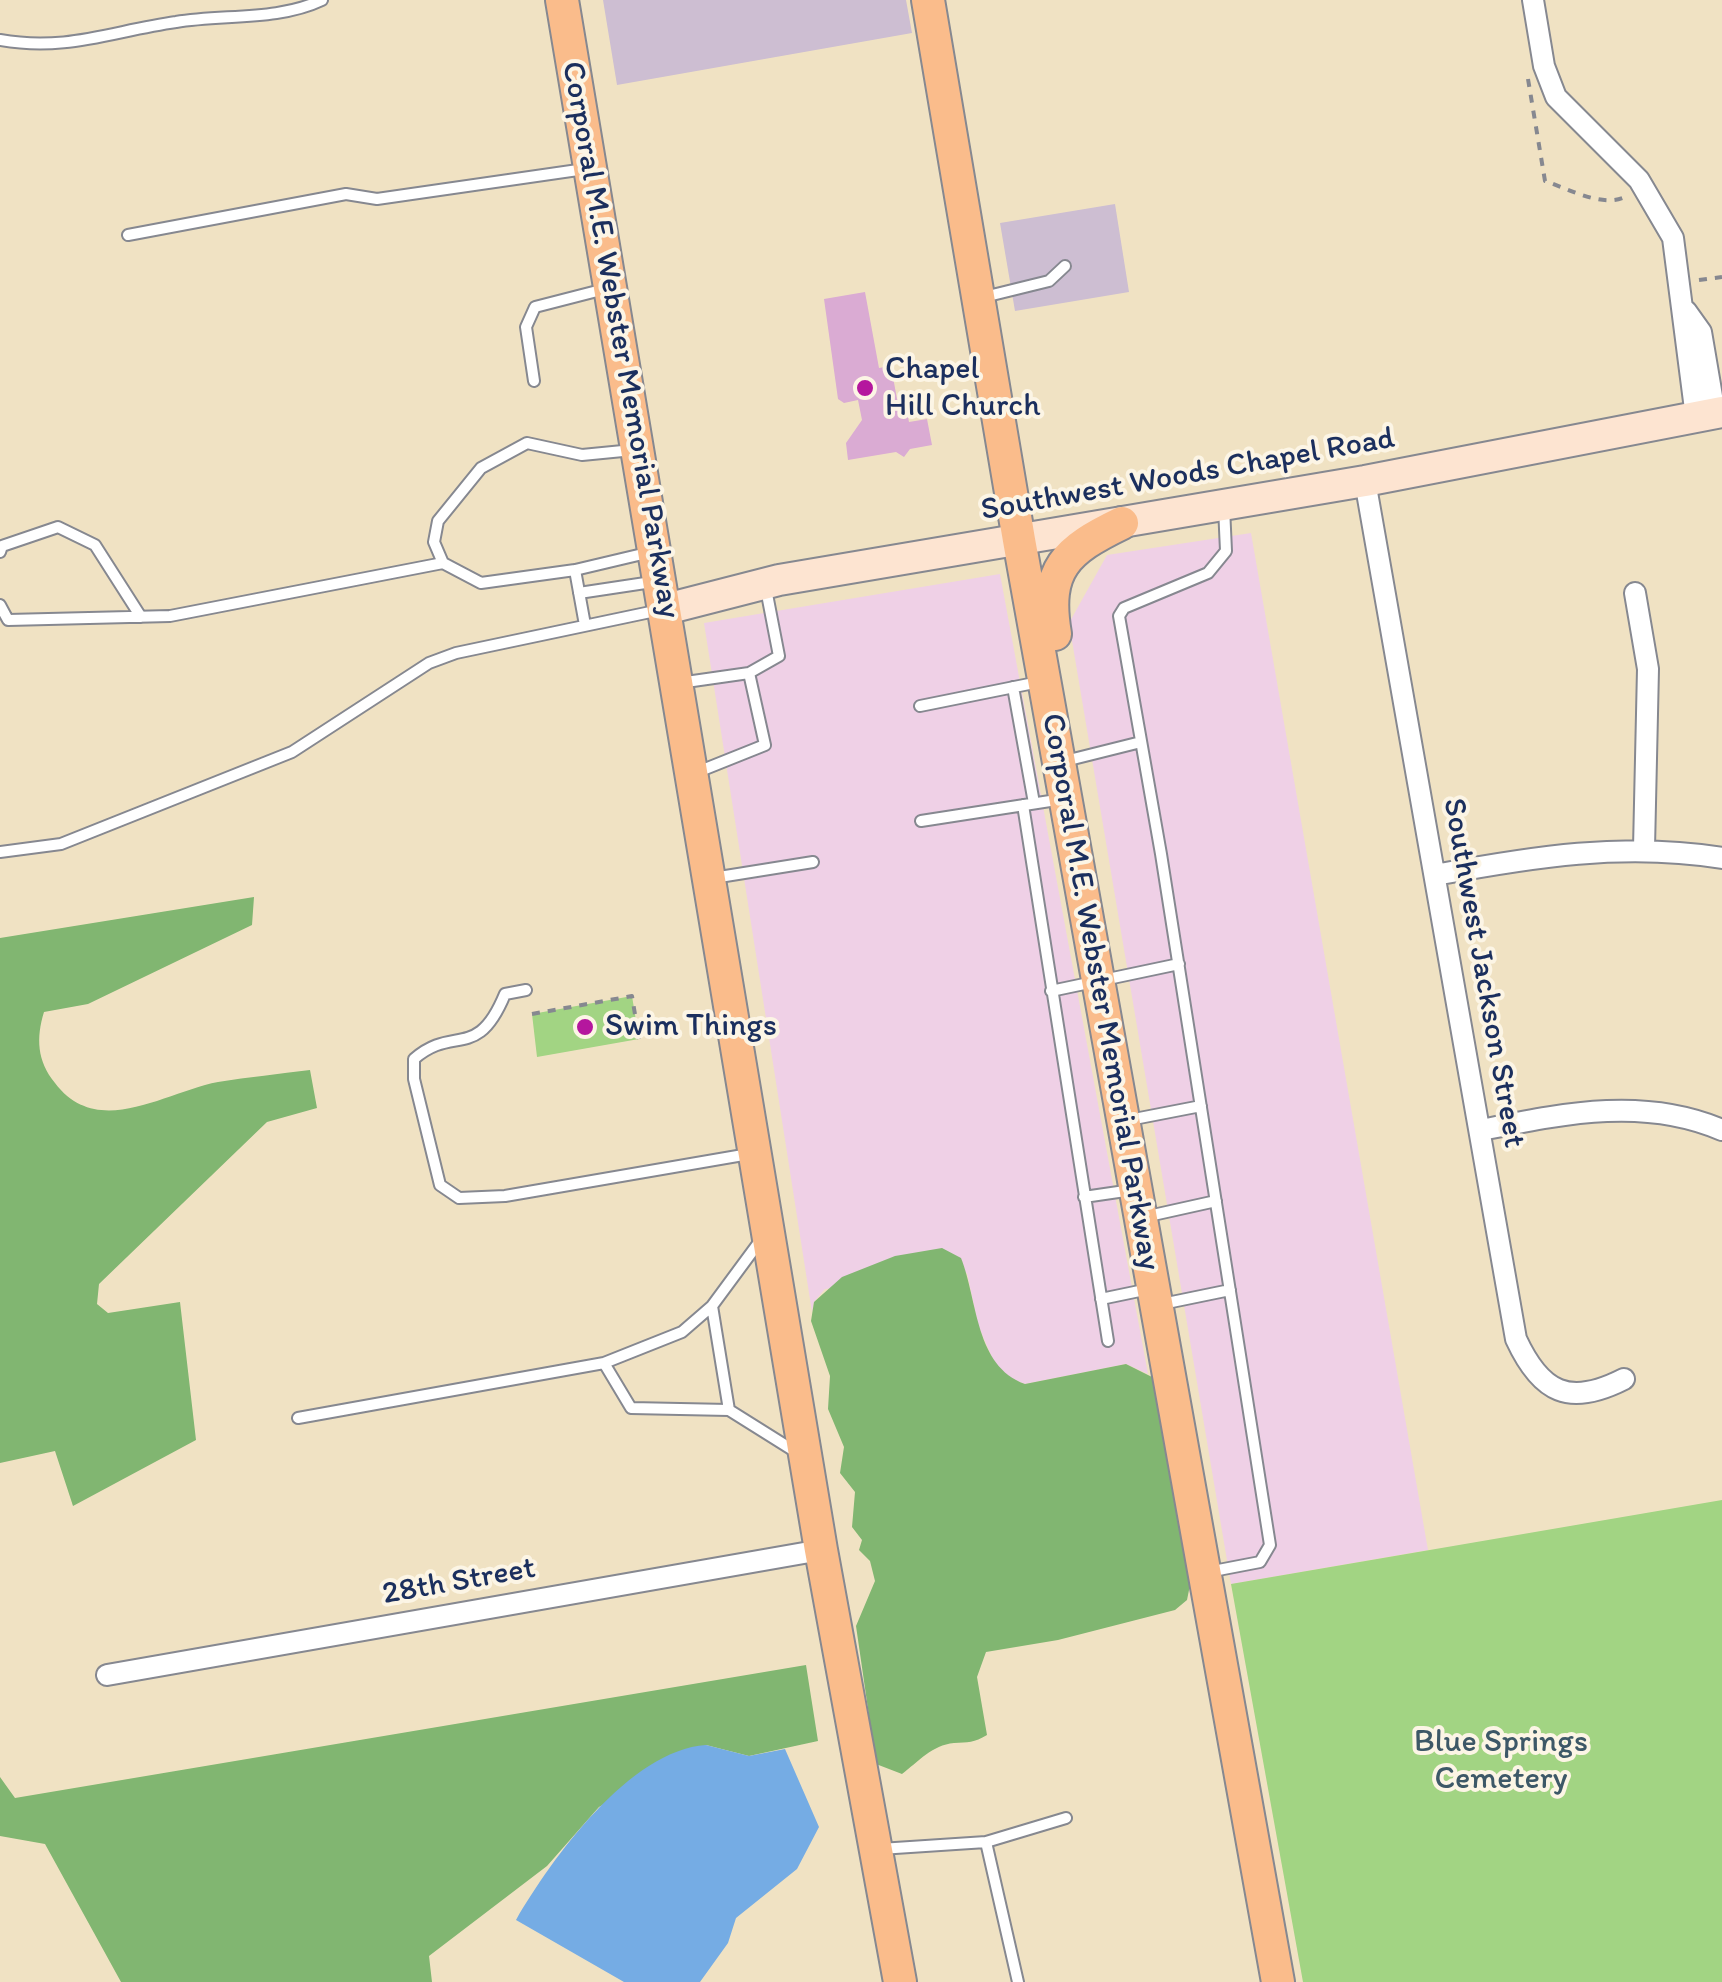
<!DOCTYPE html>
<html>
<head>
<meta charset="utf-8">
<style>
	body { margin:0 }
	canvas { display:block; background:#f0e2c3 }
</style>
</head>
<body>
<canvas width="1722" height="1982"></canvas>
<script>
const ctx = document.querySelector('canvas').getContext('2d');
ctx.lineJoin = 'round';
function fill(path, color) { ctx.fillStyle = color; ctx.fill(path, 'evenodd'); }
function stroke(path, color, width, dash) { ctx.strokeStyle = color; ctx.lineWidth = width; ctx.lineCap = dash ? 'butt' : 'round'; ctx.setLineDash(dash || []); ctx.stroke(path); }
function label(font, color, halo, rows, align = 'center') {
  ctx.font = font + ' Itim,sans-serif'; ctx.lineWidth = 8; ctx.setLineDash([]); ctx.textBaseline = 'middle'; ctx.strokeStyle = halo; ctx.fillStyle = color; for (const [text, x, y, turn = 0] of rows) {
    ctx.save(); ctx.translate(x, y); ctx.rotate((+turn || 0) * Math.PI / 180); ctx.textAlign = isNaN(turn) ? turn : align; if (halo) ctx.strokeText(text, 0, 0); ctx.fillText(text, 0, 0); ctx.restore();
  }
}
fill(new Path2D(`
	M 1251,533 L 1428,1550 L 1231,1584 L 1069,623 L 1107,555 Z
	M 1000,574 L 1148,1374 L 1126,1364 L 1025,1384 L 1009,1378 L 996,1367 L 978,1325 L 967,1273 L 825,1289 L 814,1302 L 812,1312 L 704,623 Z`), '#efd0e6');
fill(new Path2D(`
	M 603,0 L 906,0 L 912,33 L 617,85 Z
	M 1115,204 L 1129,292 L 1015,311 L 1000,223 Z`), '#cdbed2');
fill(new Path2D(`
	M 632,996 L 639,1039 L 537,1057 L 532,1014 Z
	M 1722,1500 L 1722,1982 L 1303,1982 L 1231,1584 Z`), '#a2d483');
fill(new Path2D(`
	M 254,897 L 252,925 L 88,1004 L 44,1012 C 36,1038 37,1061 55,1083 C 98,1140 165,1092 218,1082 C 249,1077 279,1074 310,1070 L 317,1108 L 267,1122 L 99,1284 L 97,1304 L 108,1313 L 180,1302 L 196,1440 L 73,1506 L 55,1451 L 0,1463 L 0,938 Z
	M 942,1248 L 961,1258 C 978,1301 975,1366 1025,1384 L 1126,1364 L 1156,1379 L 1190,1585 L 1187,1600 L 1175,1610 L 1058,1640 L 986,1652 L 977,1677 L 987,1735 C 974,1743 968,1742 954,1743 C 932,1745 918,1762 902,1774 L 876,1764 L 856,1626 L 875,1581 L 870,1561 L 859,1550 L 862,1540 L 852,1527 L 855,1492 L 840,1473 L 844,1447 L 828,1409 L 830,1376 L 811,1321 L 814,1302 L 842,1277 L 895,1256 Z
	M 806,1665 L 818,1741 L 749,1756 L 706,1745 L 599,1807 L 547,1866 L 429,1956 L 432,1982 L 121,1982 L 45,1844 L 0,1836 L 0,1777 L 15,1798 Z`), '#81b671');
fill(new Path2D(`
	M 706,1745 L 749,1756 L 785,1749 L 819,1827 L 797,1869 L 736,1918 L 728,1943 L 700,1982 L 624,1982 L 516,1920 C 552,1858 630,1750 706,1745 Z`), '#75ace4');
fill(new Path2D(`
	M 865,292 L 879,368 L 891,366 L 897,399 L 905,401 L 909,422 L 927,419 L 932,445 L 910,449 L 904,457 L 896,452 L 848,460 L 846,443 L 862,420 L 858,400 L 844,403 L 838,399 L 824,299 Z`), '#daabd3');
const lane = new Path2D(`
	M 0,40 C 66,52 112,31 176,22 C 223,14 278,21 322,0
	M 128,235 L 346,194 L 377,199 L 585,169
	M 984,297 L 1049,281 L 1065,266
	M 534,381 L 526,327 L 535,307 L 605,289
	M 633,450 L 582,455 L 527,443 L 481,468 L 438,521 L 434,542 L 443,563 L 481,583 L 575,570 L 651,552
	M 0,552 L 2,546 L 58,527 L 95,545 L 141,617
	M 575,570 L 585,625
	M 579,593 L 652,582
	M 0,605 L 8,620 L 170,616 L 443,563
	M 679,683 L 749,673 L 779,656 L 766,589
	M 1013,687 L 1034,803
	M 920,706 L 1039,682
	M 1065,761 L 1141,742
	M 695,773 L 765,745 L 749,673
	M 1023,805 L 1108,1341
	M 921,821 L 1063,799
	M 0,852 L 61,844 L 292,752 L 429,663 L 456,653 L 660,610
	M 713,878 L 813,862
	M 526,990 L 505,994 C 477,1062 454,1024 414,1059 L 414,1079 L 440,1185 L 459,1198 L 505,1196 L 749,1154
	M 1051,991 L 1179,964
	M 1129,1120 L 1201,1106
	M 1084,1197 L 1132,1190
	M 1144,1217 L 1216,1201
	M 1101,1299 L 1149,1289
	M 1162,1304 L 1230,1290
	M 712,1306 L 729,1410
	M 604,1363 L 631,1408 L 729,1410 L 796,1452
	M 298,1418 L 604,1363 L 682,1332 L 712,1306 L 760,1241
	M 1208,1572 L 1260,1562 L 1270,1545 L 1161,854 L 1119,616 L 1124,608 L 1208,573 L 1226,551 L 1224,507
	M 986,1842 L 1018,1982
	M 880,1849 L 986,1842 L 1066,1818`);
const street = new Path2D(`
	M 1533,0 L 1544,66 L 1556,97 L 1639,180 L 1673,238 L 1696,417
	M 1686,311 L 1701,332 L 1715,414
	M 1365,481 L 1516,1339 C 1541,1393 1569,1407 1624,1379
	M 1635,593 L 1648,669 L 1644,848
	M 1435,875 C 1532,857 1624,842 1722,858
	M 1481,1130 C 1562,1114 1643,1096 1722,1130
	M 107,1675 L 821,1550`);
const secondary = new Path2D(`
	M 666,609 L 779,580 L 1365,481 L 1722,412`);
const primary = new Path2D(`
	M 562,0 L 821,1550 L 900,1982
	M 928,0 L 1019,540 L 1278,1982
	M 1055,634 C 1044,569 1066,550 1122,523`);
stroke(lane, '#868890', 14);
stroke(street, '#868890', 24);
stroke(secondary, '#868890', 34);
stroke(primary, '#868890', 36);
stroke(new Path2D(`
	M 1528,79 L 1545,181 C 1569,189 1604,209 1627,196
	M 1699,280 L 1722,277
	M 532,1014 L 632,996 L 639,1039`), '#868890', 4, [8, 8]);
stroke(lane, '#fff', 10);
stroke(street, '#fff', 20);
stroke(secondary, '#fde4d1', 30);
stroke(primary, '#fabc8b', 32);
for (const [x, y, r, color] of [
	[865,388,10,"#b5179e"],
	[585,1027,10,"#b5179e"]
]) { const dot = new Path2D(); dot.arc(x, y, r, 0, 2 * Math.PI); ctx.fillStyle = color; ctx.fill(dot); stroke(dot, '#fcf5e5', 4); }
label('32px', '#1b2f5e', '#fcf5e5', [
	["Corporal M.E. Webster Memorial Parkway",620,340,80],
	["Southwest Woods Chapel Road",1188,475,-10],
	["Southwest Jackson Street",1483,973,80],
	["Corporal M.E. Webster Memorial Parkway",1100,992,80],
	["28th Street",459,1582,-10]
]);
label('32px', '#1b2f5e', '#fcf5e5', [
	["Chapel",885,370],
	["Hill Church",885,407],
	["Swim Things",605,1027]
], 'left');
label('32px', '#3d5867', '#fcf5e5', [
	["Blue Springs",1501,1743],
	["Cemetery",1501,1780]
]);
</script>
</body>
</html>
